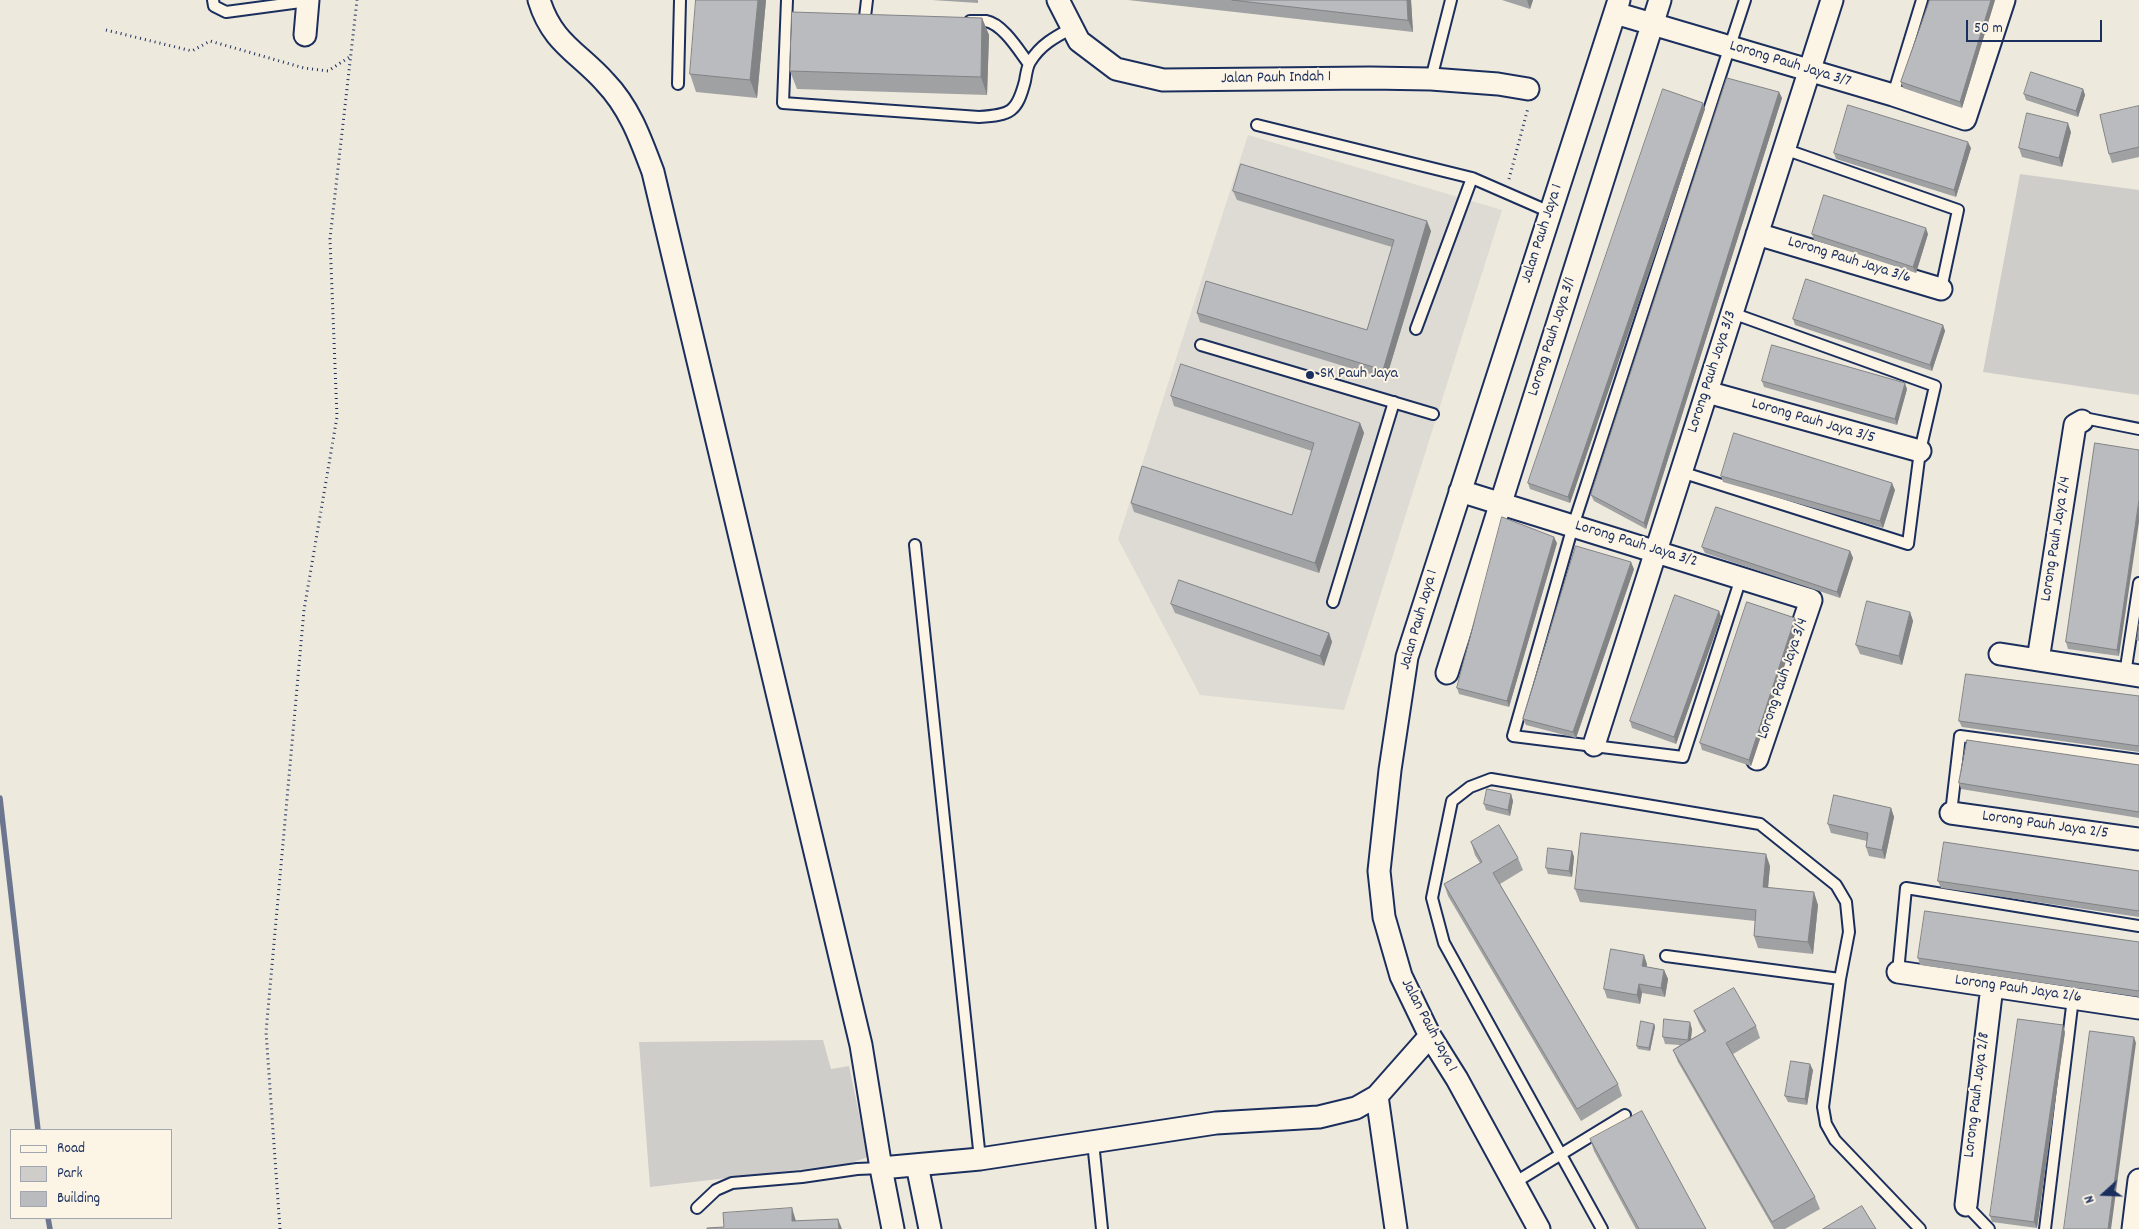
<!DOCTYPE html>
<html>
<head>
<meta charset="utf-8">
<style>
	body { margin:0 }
	#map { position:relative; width:2139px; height:1229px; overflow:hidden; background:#eee9dd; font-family:Dekko,sans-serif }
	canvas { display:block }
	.legend { position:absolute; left:10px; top:1129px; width:162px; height:90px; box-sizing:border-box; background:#fcf5e5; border:1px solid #a2a6af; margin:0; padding:6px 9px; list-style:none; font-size:15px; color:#1b2f5e }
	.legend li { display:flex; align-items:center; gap:10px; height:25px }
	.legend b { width:25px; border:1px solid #a2a6af }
	.north { position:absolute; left:2079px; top:1169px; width:50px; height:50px; -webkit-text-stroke:4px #fcf5e5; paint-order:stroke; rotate:250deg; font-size:14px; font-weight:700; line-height:20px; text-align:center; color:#1b2f5e }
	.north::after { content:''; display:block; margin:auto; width:18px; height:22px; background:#1b2f5e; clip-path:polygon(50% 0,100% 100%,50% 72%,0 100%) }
	.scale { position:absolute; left:1966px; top:20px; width:136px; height:22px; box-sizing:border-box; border:2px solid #1b2f5e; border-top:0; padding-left:6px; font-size:15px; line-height:18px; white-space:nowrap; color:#1b2f5e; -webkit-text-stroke:4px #fcf5e5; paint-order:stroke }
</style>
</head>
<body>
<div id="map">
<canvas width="2139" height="1229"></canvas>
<ul class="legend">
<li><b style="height:6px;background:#fcf5e5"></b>Road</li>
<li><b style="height:14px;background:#cfcdca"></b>Park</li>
<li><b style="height:14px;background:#babbbe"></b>Building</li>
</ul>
<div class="north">N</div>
<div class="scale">50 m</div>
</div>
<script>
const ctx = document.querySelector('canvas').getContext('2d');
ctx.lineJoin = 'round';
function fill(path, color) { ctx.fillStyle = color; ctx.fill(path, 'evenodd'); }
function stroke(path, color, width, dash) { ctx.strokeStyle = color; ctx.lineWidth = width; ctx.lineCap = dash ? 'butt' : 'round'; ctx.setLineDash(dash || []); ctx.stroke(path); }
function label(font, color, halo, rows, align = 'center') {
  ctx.font = font + ' Dekko,sans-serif'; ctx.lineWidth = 4; ctx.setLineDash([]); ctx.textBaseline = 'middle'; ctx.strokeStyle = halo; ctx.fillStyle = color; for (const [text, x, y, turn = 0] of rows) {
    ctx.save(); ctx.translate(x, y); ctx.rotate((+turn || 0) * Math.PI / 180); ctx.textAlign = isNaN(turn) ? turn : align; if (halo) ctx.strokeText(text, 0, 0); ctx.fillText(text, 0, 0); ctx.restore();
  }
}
fill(new Path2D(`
	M 1248,135 L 1502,210 L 1344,710 L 1200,695 L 1118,539 Z`), '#dedbd4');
fill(new Path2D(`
	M 2020,174 L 2139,190 L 2139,395 L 1983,372 Z
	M 823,1040 L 831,1069 L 849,1066 L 868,1157 L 848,1164 L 650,1187 L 639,1042 Z`), '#cfcdca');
stroke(new Path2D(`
	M 0,798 L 38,1130
	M 48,1218 L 50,1229`), '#6c778f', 5.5);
const lane = new Path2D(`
	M 213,0 L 214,6 L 226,12 L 308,1
	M 787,0 L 783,103 L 979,117 C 1011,115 1017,112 1025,81 C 1026,75 1027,67 1030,62 C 1040,45 1055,37 1072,28
	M 865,17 L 867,0
	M 970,21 C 975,21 981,21 986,21 C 1003,24 1019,51 1029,64
	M 1431,79 L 1451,0
	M 678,84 L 680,0
	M 1893,95 L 1922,0
	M 1257,125 L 1472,178 L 1550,212
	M 1784,149 L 1958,210 L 1941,289
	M 1416,329 L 1472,178
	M 1201,345 L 1433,414
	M 2082,421 L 2089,419 L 2139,429
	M 1681,472 L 1908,544 L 1920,451 L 1935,386 L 1732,313
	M 915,545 L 980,1159
	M 1741,578 L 1683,757 L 1513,736 L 1573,526 L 1745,0
	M 1333,602 L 1394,402
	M 2125,674 L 2139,583
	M 1951,813 L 1960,736 L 2139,760
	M 1666,956 L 1840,979
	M 1898,972 L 1906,888 L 2139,926
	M 1093,1142 L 1102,1229
	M 1514,1183 L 1625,1115
	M 1966,1205 L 1989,1229
	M 697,1208 L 716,1190 L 732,1183 L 802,1177 L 857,1169 L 881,1168
	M 1602,1229 L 1444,943 L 1432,898 L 1452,801 L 1470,787 L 1491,779 L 1760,824 L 1836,885 L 1846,902 L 1849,932 L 1840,979 L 1823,1107 L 1826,1124 L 1835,1140 L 1920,1229
	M 2045,1229 L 2073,998`);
const street = new Path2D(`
	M 539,0 C 552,43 578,52 605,82 C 630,108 641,140 653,172 L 861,1045 L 881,1168 L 893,1229
	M 1058,0 L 1079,41 L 1116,69 L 1163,80 L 1370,78 L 1431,79 L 1498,84 L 1528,89
	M 1615,13 L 1893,95 L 1965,119 L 2004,0
	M 305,35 L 308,0
	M 1757,234 L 1941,289
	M 1707,392 L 1920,451
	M 1460,491 L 1811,600 L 1757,759
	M 2000,654 L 2139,676
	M 2038,660 L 2075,425 L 2082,421
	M 1447,673 L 1660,0
	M 1594,745 L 1832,0
	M 1951,813 L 2139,839
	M 1898,972 L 2139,1008
	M 1377,1096 L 1396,1229
	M 917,1165 L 930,1229
	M 881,1168 L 980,1159 L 1216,1123 L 1319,1117 L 1356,1108 L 1377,1096 L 1430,1036
	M 1966,1205 L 1992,986
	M 1539,1229 L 1457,1079 L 1430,1036 L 1401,976 L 1384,917 L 1379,871 L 1390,770 L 1407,657 L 1619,0
	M 2133,1229 L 2139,1180`);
stroke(lane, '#1b2f5e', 14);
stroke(street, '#1b2f5e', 25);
stroke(new Path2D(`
	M 106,30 L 192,51 L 210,41 L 304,68 L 328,71 L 351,56
	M 1509,179 L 1528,108
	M 280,1229 L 266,1032 L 304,610 L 337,417 L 330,239 L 357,0`), '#1b2f5e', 3, [1, 4]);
stroke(lane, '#fcf5e5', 10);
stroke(street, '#fcf5e5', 21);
fill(new Path2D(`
	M 766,0 L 757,98 L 696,92 L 690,74 Z
	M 932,0 L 978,0 L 978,3 Z
	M 1128,0 L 1411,0 L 1413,32 Z
	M 1502,0 L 1533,0 L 1530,9 Z
	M 1930,0 L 1995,0 L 1962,108 L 1903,88 L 1901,82 Z
	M 982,18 L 989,35 L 987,95 L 797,89 L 790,71 Z
	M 2083,89 L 2085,95 L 2078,117 L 2026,100 L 2024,94 Z
	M 1779,92 L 1782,98 L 1646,529 L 1594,501 L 1591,495 Z
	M 1703,103 L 1705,109 L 1570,503 L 1530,489 L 1528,483 Z
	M 2139,106 L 2139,157 L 2112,163 L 2109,154 Z
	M 2071,132 L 2062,167 L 2022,157 L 2019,148 Z
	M 1971,148 L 1956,197 L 1836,159 L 1834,153 Z
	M 1233,191 L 1431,231 L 1386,379 L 1200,322 L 1197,313 L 1367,330 L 1392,247 L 1237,200 Z
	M 1812,234 L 1928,234 L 1916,273 L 1814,240 Z
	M 1793,319 L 1943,325 L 1945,331 L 1932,371 L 1795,325 Z
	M 1762,381 L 1907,389 L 1897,425 L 1764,387 Z
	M 1171,396 L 1360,423 L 1364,433 L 1319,573 L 1134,512 L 1131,503 L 1292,515 L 1312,451 L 1174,406 Z
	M 2095,443 L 2119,656 L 2068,649 L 2066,642 Z
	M 1721,476 L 1895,490 L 1883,528 L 1723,482 Z
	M 1557,543 L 1509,707 L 1459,694 L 1457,688 Z
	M 1702,547 L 1850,551 L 1853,558 L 1840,598 L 1705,553 Z
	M 1634,569 L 1576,738 L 1526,725 L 1523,719 Z
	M 1171,604 L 1329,633 L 1332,642 L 1324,666 L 1175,613 Z
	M 1719,611 L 1721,617 L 1676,744 L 1632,728 L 1630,721 Z
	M 1910,612 L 1913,621 L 1902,665 L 1860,654 L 1856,645 Z
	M 1798,625 L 1751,766 L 1702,750 L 1700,743 Z
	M 2139,696 L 2139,752 L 1962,727 L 1959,721 Z
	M 2139,765 L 2139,818 L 1961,789 L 1959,783 Z
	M 1511,794 L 1513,801 L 1510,816 L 1486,810 L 1484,804 Z
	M 1891,808 L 1894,817 L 1885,859 L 1869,856 L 1866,847 L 1867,841 L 1831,833 L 1828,824 Z
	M 1471,842 L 1518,858 L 1523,870 L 1500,884 L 1618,1084 L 1622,1096 L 1581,1121 L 1448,896 L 1444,884 L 1480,863 L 1475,855 Z
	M 1572,851 L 1574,857 L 1572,877 L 1548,874 L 1546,868 Z
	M 1770,866 L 1768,887 L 1818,905 L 1813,954 L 1758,948 L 1754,936 L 1755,921 L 1580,902 L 1575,889 Z
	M 2139,871 L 2139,917 L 1941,888 L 1938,881 Z
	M 2139,942 L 2139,997 L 1920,965 L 1918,958 Z
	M 1647,964 L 1647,967 L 1664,970 L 1668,979 L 1665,997 L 1642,993 L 1640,1004 L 1607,998 L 1604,989 Z
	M 1694,1011 L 1756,1026 L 1760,1038 L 1733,1054 L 1815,1197 L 1820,1209 L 1785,1229 L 1774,1229 L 1678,1062 L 1673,1050 L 1680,1045 L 1665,1044 L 1663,1037 L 1692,1029 L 1691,1039 L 1704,1032 L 1699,1023 Z
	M 1654,1024 L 1655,1027 L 1650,1051 L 1638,1049 L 1637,1046 Z
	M 2065,1032 L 2037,1228 L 1992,1222 L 1990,1216 Z
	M 1813,1070 L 1807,1105 L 1788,1102 L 1785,1096 Z
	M 1590,1139 L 1706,1229 L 1636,1229 L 1594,1151 Z`), '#a0a1a3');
fill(new Path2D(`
	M 758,0 L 766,0 L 757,98 L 750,80 Z
	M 1407,0 L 1411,0 L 1413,32 L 1408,20 Z
	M 1527,0 L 1533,0 L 1530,9 Z
	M 1991,0 L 1995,0 L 1962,108 L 1960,102 Z
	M 982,18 L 989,35 L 987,95 L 981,77 Z
	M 2083,89 L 2085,95 L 2078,117 L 2076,111 Z
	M 1779,92 L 1782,98 L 1646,529 L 1644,523 Z
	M 1703,103 L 1705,109 L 1570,503 L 1568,497 Z
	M 2068,123 L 2071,132 L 2062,167 L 2059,158 Z
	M 1968,142 L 1971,148 L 1956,197 L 1954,190 Z
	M 1427,221 L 1431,231 L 1386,379 L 1383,370 Z
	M 1926,228 L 1928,234 L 1916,273 L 1913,267 Z
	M 1943,325 L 1945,331 L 1932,371 L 1930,365 Z
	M 1905,383 L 1907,389 L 1897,425 L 1895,419 Z
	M 1360,423 L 1364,433 L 1319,573 L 1315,563 Z
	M 1892,483 L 1895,490 L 1883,528 L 1880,521 Z
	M 2139,500 L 2139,522 L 2119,656 L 2117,650 Z
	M 1554,537 L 1557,543 L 1509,707 L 1507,701 Z
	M 1850,551 L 1853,558 L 1840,598 L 1837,592 Z
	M 1631,562 L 1634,569 L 1576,738 L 1573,732 Z
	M 1719,611 L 1721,617 L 1676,744 L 1674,737 Z
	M 1910,612 L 1913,621 L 1902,665 L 1899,656 Z
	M 1795,618 L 1798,625 L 1751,766 L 1749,760 Z
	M 1329,633 L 1332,642 L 1324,666 L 1320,656 Z
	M 1511,794 L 1513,801 L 1510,816 L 1508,810 Z
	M 1891,808 L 1894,817 L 1885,859 L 1882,850 Z
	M 1572,851 L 1574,857 L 1572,877 L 1569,871 Z
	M 1766,854 L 1770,866 L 1767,899 L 1763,887 Z
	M 1814,892 L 1818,905 L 1813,954 L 1808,942 Z
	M 1644,955 L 1647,964 L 1645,975 L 1642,966 Z
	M 1664,970 L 1668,979 L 1665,997 L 1661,988 Z
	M 1639,984 L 1642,993 L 1640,1004 L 1637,995 Z
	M 1690,1022 L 1692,1029 L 1690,1046 L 1688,1040 Z
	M 1654,1024 L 1655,1027 L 1650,1051 L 1649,1048 Z
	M 2063,1025 L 2065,1032 L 2037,1228 L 2034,1222 Z
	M 2134,1037 L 2136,1043 L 2111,1229 L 2108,1229 Z
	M 1810,1064 L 1813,1070 L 1807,1105 L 1805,1099 Z
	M 792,1208 L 796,1221 L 792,1221 Z
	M 838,1219 L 842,1229 L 839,1229 Z`), '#828385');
const building = new Path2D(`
	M 696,0 L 758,0 L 750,80 L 690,74 Z
	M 1232,0 L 1407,0 L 1408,20 Z
	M 1930,0 L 1991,0 L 1960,102 L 1901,82 Z
	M 792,12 L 982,18 L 981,77 L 790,71 Z
	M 2031,72 L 2083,89 L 2076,111 L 2024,94 Z
	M 1727,78 L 1779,92 L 1644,523 L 1591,495 Z
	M 1663,89 L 1703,103 L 1568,497 L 1528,483 Z
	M 1848,105 L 1968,142 L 1954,190 L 1834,153 Z
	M 2139,106 L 2139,147 L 2109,154 L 2100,115 Z
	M 2027,113 L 2068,123 L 2059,158 L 2019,148 Z
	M 1241,164 L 1427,221 L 1383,370 L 1197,313 L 1206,281 L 1367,330 L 1394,240 L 1233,191 Z
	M 1824,195 L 1926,228 L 1913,267 L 1812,234 Z
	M 1806,279 L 1943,325 L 1930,365 L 1793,319 Z
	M 1772,345 L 1905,383 L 1895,419 L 1762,381 Z
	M 1181,364 L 1360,423 L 1315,563 L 1131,503 L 1142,466 L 1292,515 L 1314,443 L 1171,396 Z
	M 1734,433 L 1892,483 L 1880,521 L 1721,476 Z
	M 2095,443 L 2139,450 L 2139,500 L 2117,650 L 2066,642 Z
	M 1716,507 L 1850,551 L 1837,592 L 1702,547 Z
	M 1502,517 L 1554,537 L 1507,701 L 1457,688 Z
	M 1576,546 L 1631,562 L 1573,732 L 1523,719 Z
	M 1179,580 L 1329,633 L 1320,656 L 1171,604 Z
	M 1675,595 L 1719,611 L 1674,737 L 1630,721 Z
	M 1867,601 L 1910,612 L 1899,656 L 1856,645 Z
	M 1747,602 L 1795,618 L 1749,760 L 1700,743 Z
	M 2139,624 L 2139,640 L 2137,640 Z
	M 1966,674 L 2139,696 L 2139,746 L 1959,721 Z
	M 1967,740 L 2139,765 L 2139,812 L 1959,783 Z
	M 1487,789 L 1511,794 L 1508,810 L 1484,804 Z
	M 1834,795 L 1891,808 L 1882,850 L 1866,847 L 1868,833 L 1828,824 Z
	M 1499,825 L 1518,858 L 1493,873 L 1618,1084 L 1577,1109 L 1444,884 L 1482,862 L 1471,842 Z
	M 1581,833 L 1766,854 L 1763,887 L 1814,892 L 1808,942 L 1754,936 L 1756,910 L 1575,889 Z
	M 1944,842 L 2139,871 L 2139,911 L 1938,881 Z
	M 1548,848 L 1572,851 L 1569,871 L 1546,868 Z
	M 1925,911 L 2139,942 L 2139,991 L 1918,958 Z
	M 1611,949 L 1644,955 L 1642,966 L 1664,970 L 1661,988 L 1639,984 L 1637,995 L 1604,989 Z
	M 1734,988 L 1756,1026 L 1726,1043 L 1815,1197 L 1772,1222 L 1673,1050 L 1706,1031 L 1694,1011 Z
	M 1664,1019 L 1690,1022 L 1688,1040 L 1663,1037 Z
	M 2018,1019 L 2063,1025 L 2034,1222 L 1990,1216 Z
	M 1641,1021 L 1654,1024 L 1649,1048 L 1637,1046 Z
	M 2090,1031 L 2134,1037 L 2108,1229 L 2064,1229 Z
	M 1791,1061 L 1810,1064 L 1805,1099 L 1785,1096 Z
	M 1642,1111 L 1706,1229 L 1639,1229 L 1590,1139 Z
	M 1862,1206 L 1876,1229 L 1823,1229 Z
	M 792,1208 L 792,1221 L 838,1219 L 839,1229 L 707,1229 L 707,1228 L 724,1227 L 723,1213 Z`);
fill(building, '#babbbe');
stroke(building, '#828385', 1);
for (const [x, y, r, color] of [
	[1310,375,5,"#1b2f5e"]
]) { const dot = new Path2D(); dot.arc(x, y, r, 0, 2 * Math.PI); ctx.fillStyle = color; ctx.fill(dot); stroke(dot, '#fcf5e5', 2); }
label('16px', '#1b2f5e', '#fcf5e5', [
	["Lorong Pauh Jaya 3/7",1790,65,17],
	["Jalan Pauh Indah 1",1276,79,-1],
	["Jalan Pauh Jaya 1",1543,234,-72],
	["Lorong Pauh Jaya 3/6",1849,261,17],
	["Lorong Pauh Jaya 3/1",1553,337,-72],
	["Lorong Pauh Jaya 3/3",1713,372,-72],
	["Lorong Pauh Jaya 3/5",1813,422,16],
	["Lorong Pauh Jaya 2/4",2057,539,-81],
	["Lorong Pauh Jaya 3/2",1636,545,17],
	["Jalan Pauh Jaya 1",1420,620,-74],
	["Lorong Pauh Jaya 3/4",1784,679,-71],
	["Lorong Pauh Jaya 2/5",2045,826,8],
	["Lorong Pauh Jaya 2/6",2018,990,8],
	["Jalan Pauh Jaya 1",1428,1026,62],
	["Lorong Pauh Jaya 2/8",1978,1095,-83]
]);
label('16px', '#1b2f5e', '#fcf5e5', [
	["SK Pauh Jaya",1320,375]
], 'left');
</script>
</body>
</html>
